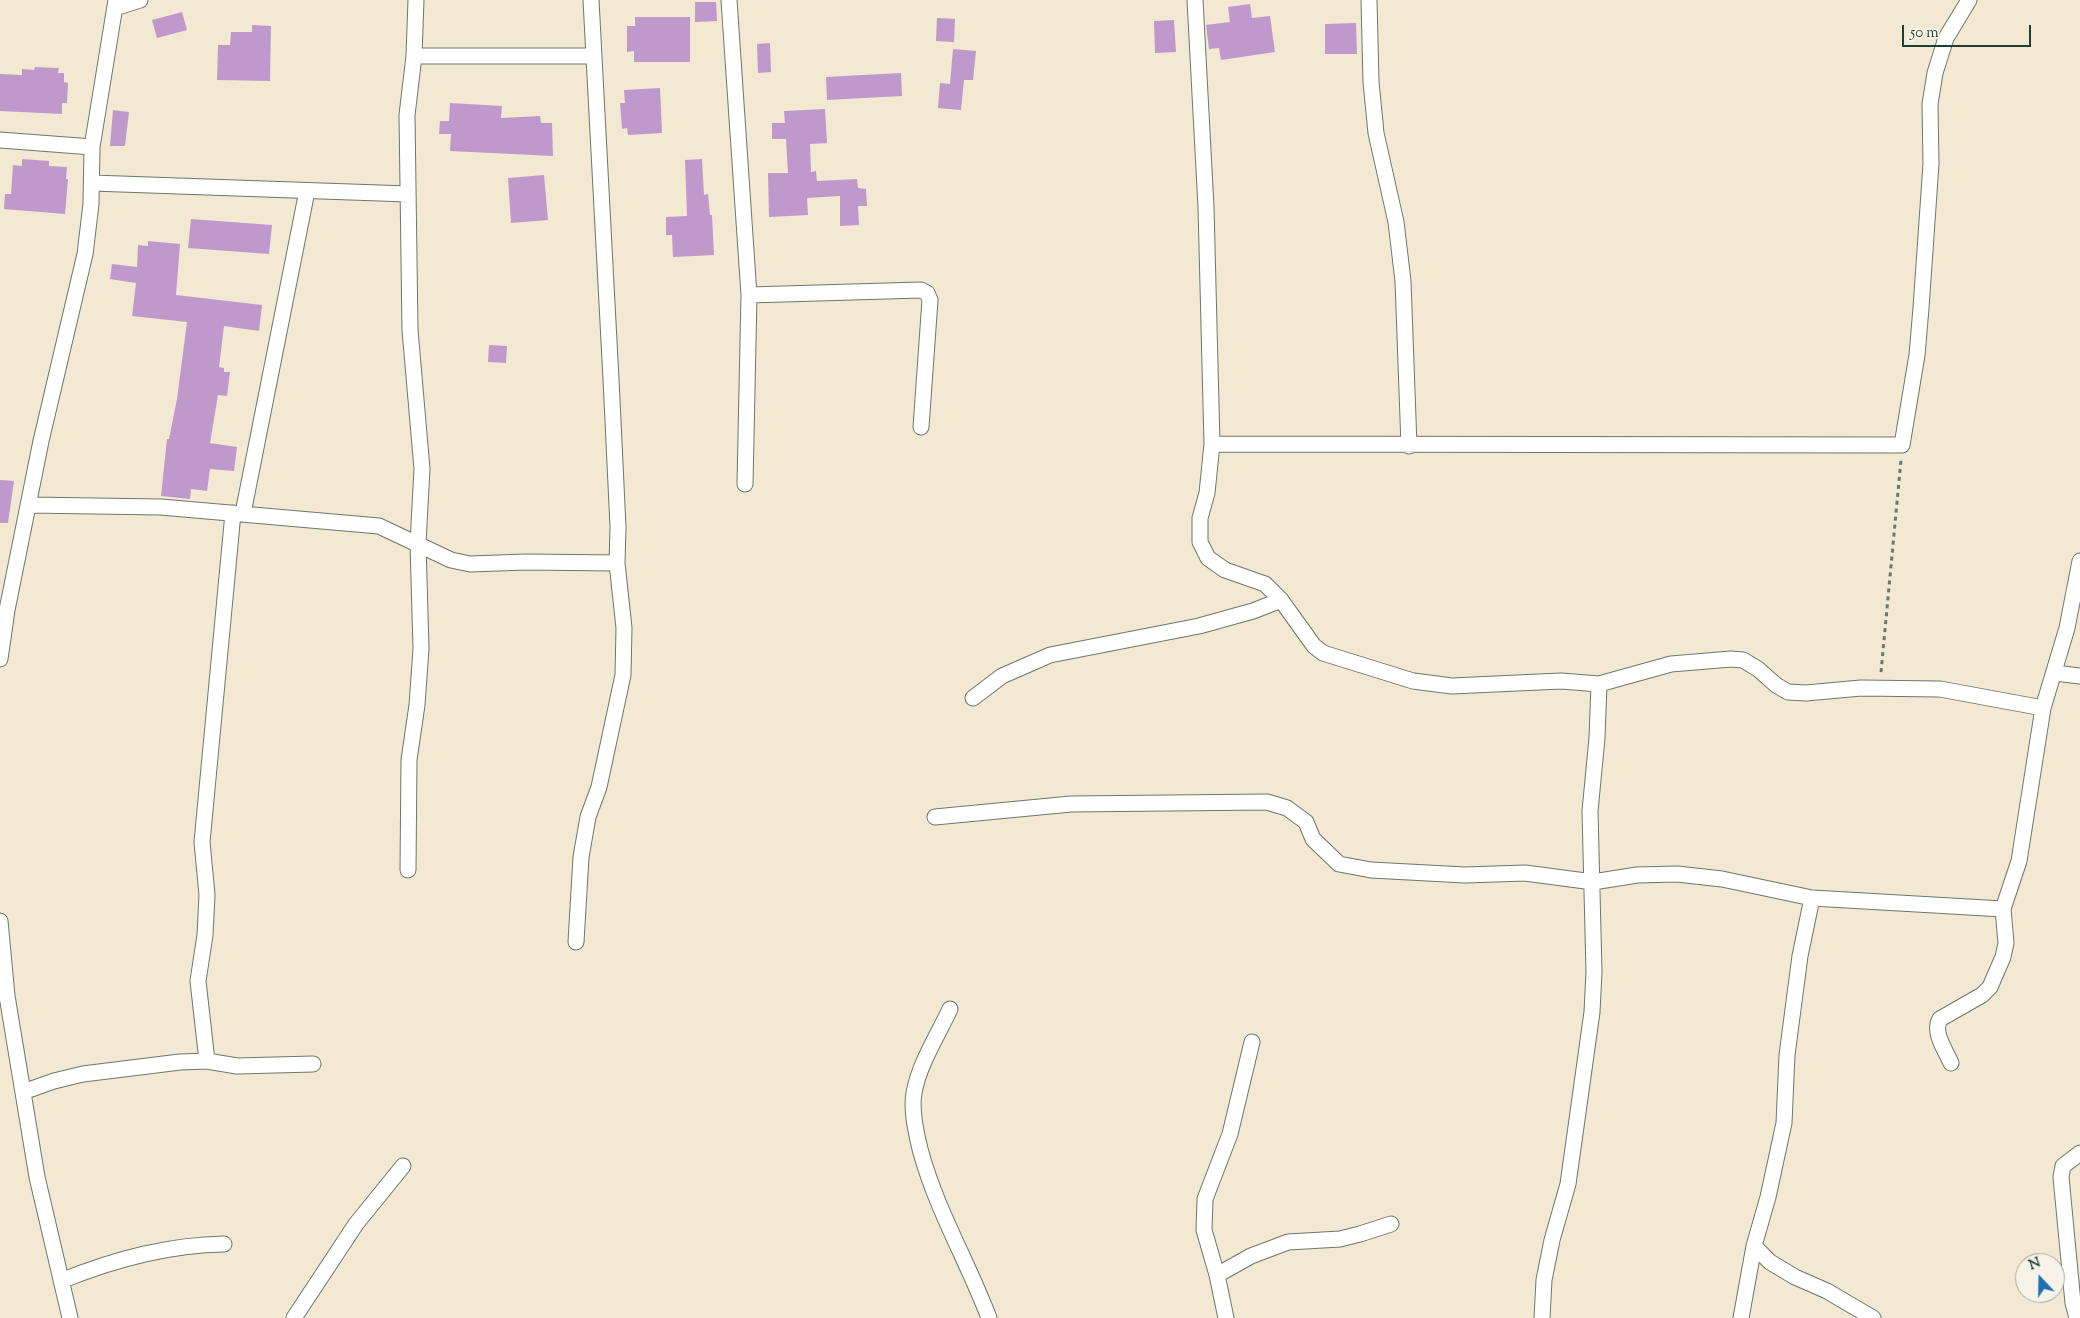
<!DOCTYPE html>
<html>
<head>
<meta charset="utf-8">
<style>
	body { margin:0 }
	#map { position:relative; width:2080px; height:1318px; overflow:hidden; background:#f3e8d2; font-family:"Sorts Mill Goudy",serif }
	canvas { display:block }
	.north { position:absolute; left:2015px; top:1253px; width:50px; height:50px; box-sizing:border-box; background:#f7f3e8; border:1px solid #a1aaa0; border-radius:50%; rotate:339deg; font-size:14px; font-weight:700; line-height:20px; text-align:center; color:#1f3d34 }
	.north::after { content:''; display:block; margin:auto; width:18px; height:22px; background:#1f6fb2; clip-path:polygon(50% 0,100% 100%,50% 72%,0 100%) }
	.scale { position:absolute; left:1902px; top:25px; width:129px; height:22px; box-sizing:border-box; border:2px solid #1f3d34; border-top:0; padding-left:6px; font-size:15px; line-height:18px; white-space:nowrap; color:#1f3d34; -webkit-text-stroke:4px #f7f3e8; paint-order:stroke }
</style>
</head>
<body>
<div id="map">
<canvas width="2080" height="1318"></canvas>
<div class="north">N</div>
<div class="scale">50 m</div>
</div>
<script>
const ctx = document.querySelector('canvas').getContext('2d');
ctx.lineJoin = 'round';
function fill(path, color) { ctx.fillStyle = color; ctx.fill(path, 'evenodd'); }
function stroke(path, color, width, dash) { ctx.strokeStyle = color; ctx.lineWidth = width; ctx.lineCap = dash ? 'butt' : 'round'; ctx.setLineDash(dash || []); ctx.stroke(path); }
fill(new Path2D(`
	M 695,2 L 716,2 L 717,21 L 695,22 Z
	M 1250,4 L 1252,18 L 1270,16 L 1275,52 L 1221,60 L 1219,48 L 1209,49 L 1206,25 L 1230,22 L 1228,7 Z
	M 182,12 L 187,30 L 157,38 L 152,20 Z
	M 635,17 L 690,17 L 690,62 L 634,62 L 634,51 L 627,52 L 627,26 L 635,26 Z
	M 937,18 L 955,19 L 954,42 L 936,41 Z
	M 1174,20 L 1176,52 L 1155,53 L 1154,21 Z
	M 1356,23 L 1357,54 L 1325,54 L 1325,24 Z
	M 252,25 L 271,26 L 270,81 L 217,80 L 218,45 L 230,45 L 231,32 L 252,32 Z
	M 770,43 L 771,72 L 758,73 L 757,44 Z
	M 953,49 L 976,51 L 973,80 L 964,80 L 961,110 L 938,108 L 940,83 L 950,84 Z
	M 35,67 L 59,68 L 58,73 L 64,73 L 64,82 L 68,83 L 67,103 L 62,103 L 62,114 L 0,111 L 0,74 L 22,75 L 22,69 L 34,70 Z
	M 901,73 L 902,96 L 827,100 L 826,77 Z
	M 660,88 L 662,133 L 628,135 L 627,128 L 622,129 L 620,103 L 625,103 L 624,90 Z
	M 450,103 L 502,106 L 501,118 L 540,116 L 541,123 L 552,123 L 553,156 L 450,151 L 451,134 L 439,134 L 440,121 L 449,121 Z
	M 825,109 L 827,143 L 810,144 L 811,172 L 816,171 L 817,181 L 857,179 L 858,188 L 866,189 L 867,206 L 858,206 L 859,225 L 840,226 L 840,196 L 807,198 L 808,215 L 769,217 L 768,173 L 788,173 L 786,139 L 772,139 L 772,123 L 785,123 L 784,111 Z
	M 113,110 L 129,112 L 125,146 L 110,146 Z
	M 22,159 L 49,161 L 49,166 L 67,167 L 66,179 L 68,179 L 65,214 L 4,209 L 5,194 L 11,194 L 13,165 L 22,166 Z
	M 702,159 L 704,195 L 708,194 L 710,215 L 712,215 L 714,255 L 673,257 L 672,235 L 666,235 L 666,217 L 687,216 L 685,160 Z
	M 544,175 L 548,220 L 511,223 L 508,178 Z
	M 191,219 L 272,225 L 269,254 L 188,248 Z
	M 148,241 L 180,244 L 176,295 L 262,305 L 259,331 L 224,326 L 219,367 L 224,368 L 224,372 L 230,372 L 227,396 L 218,395 L 210,443 L 237,447 L 234,471 L 210,469 L 207,491 L 191,489 L 190,499 L 161,496 L 167,439 L 169,439 L 177,399 L 187,322 L 132,316 L 136,283 L 110,279 L 112,264 L 137,267 L 138,245 L 148,246 Z
	M 489,345 L 507,346 L 506,363 L 488,362 Z
	M 0,480 L 14,481 L 8,523 L 0,523 Z`), '#bf99cb');
const street = new Path2D(`
	M 729,0 L 749,295 L 745,484
	M 1195,0 L 1206,207 L 1212,444 L 1207,493 L 1200,518 L 1200,542 L 1208,558 L 1225,570 L 1265,584 L 1281,600
	M 1369,0 L 1371,82 L 1376,133 L 1396,222 L 1403,281 L 1409,446
	M 115,8 L 140,0
	M 414,56 L 594,56
	M 0,140 L 92,147
	M 92,183 L 408,194
	M 749,295 L 921,290 L 927,293 L 930,300 L 921,427
	M 1212,444 L 1902,445 L 1917,355 L 1921,308 L 1931,164 L 1930,104 L 1935,73 L 1946,38 L 1969,0
	M 28,505 L 161,507 L 379,526 L 451,560 L 470,564 L 526,562 L 617,563
	M 243,513 L 307,191
	M 0,659 L 7,610 L 41,441 L 85,254 L 91,204 L 92,147 L 116,0
	M 2055,673 L 2080,676
	M 973,698 L 1002,676 L 1050,655 L 1199,626 L 1253,611 L 1281,600 L 1314,646 L 1323,653 L 1413,681 L 1452,686 L 1561,681 L 1599,684 L 1671,664 L 1731,659 L 1743,660 L 1758,669 L 1776,685 L 1788,692 L 1806,693 L 1861,688 L 1940,689 L 2043,708
	M 935,817 L 1071,804 L 1267,802 L 1287,808 L 1306,822 L 1313,839 L 1339,864 L 1371,870 L 1465,875 L 1525,873 L 1593,882 L 1637,875 L 1677,874 L 1722,879 L 1812,898 L 2003,909
	M 408,870 L 409,760 L 417,705 L 421,649 L 418,543 L 422,469 L 410,330 L 407,115 L 414,56 L 416,0
	M 0,921 L 7,996 L 37,1177 L 70,1318
	M 576,942 L 581,857 L 588,817 L 599,787 L 623,675 L 624,628 L 617,563 L 618,527 L 611,379 L 591,0
	M 950,1009 C 938,1035 919,1064 914,1093 C 911,1110 916,1132 920,1149 C 936,1209 967,1260 989,1318
	M 207,1061 L 198,981 L 205,935 L 207,895 L 202,842 L 233,513
	M 1951,1063 C 1946,1051 1932,1032 1940,1019 L 1982,995 L 1990,987 L 2003,957 L 2006,943 L 2003,909 L 2019,861 L 2043,708 L 2067,628 L 2080,561
	M 23,1092 L 54,1081 L 83,1074 L 180,1062 L 207,1061 L 237,1066 L 313,1064
	M 1754,1246 L 1770,1262 L 1795,1277 L 1827,1291 L 1873,1318
	M 1217,1275 L 1251,1256 L 1288,1242 L 1340,1239 L 1360,1234 L 1391,1224
	M 61,1281 C 112,1260 168,1245 224,1244
	M 294,1318 L 356,1224 L 403,1166
	M 1226,1318 L 1217,1275 L 1204,1230 L 1205,1199 L 1230,1134 L 1252,1042
	M 1542,1318 L 1544,1280 L 1552,1240 L 1568,1184 L 1592,1012 L 1594,972 L 1590,811 L 1597,738 L 1599,684
	M 1741,1318 L 1754,1246 L 1768,1197 L 1784,1123 L 1787,1055 L 1800,956 L 1812,898
	M 2077,1318 L 2073,1303 L 2061,1177 L 2063,1166 L 2080,1153`);
stroke(street, '#69796b', 17);
stroke(new Path2D(`
	M 1881,672 L 1901,460`), '#69796b', 3, [4, 4]);
stroke(street, '#fff', 15);
</script>
</body>
</html>
